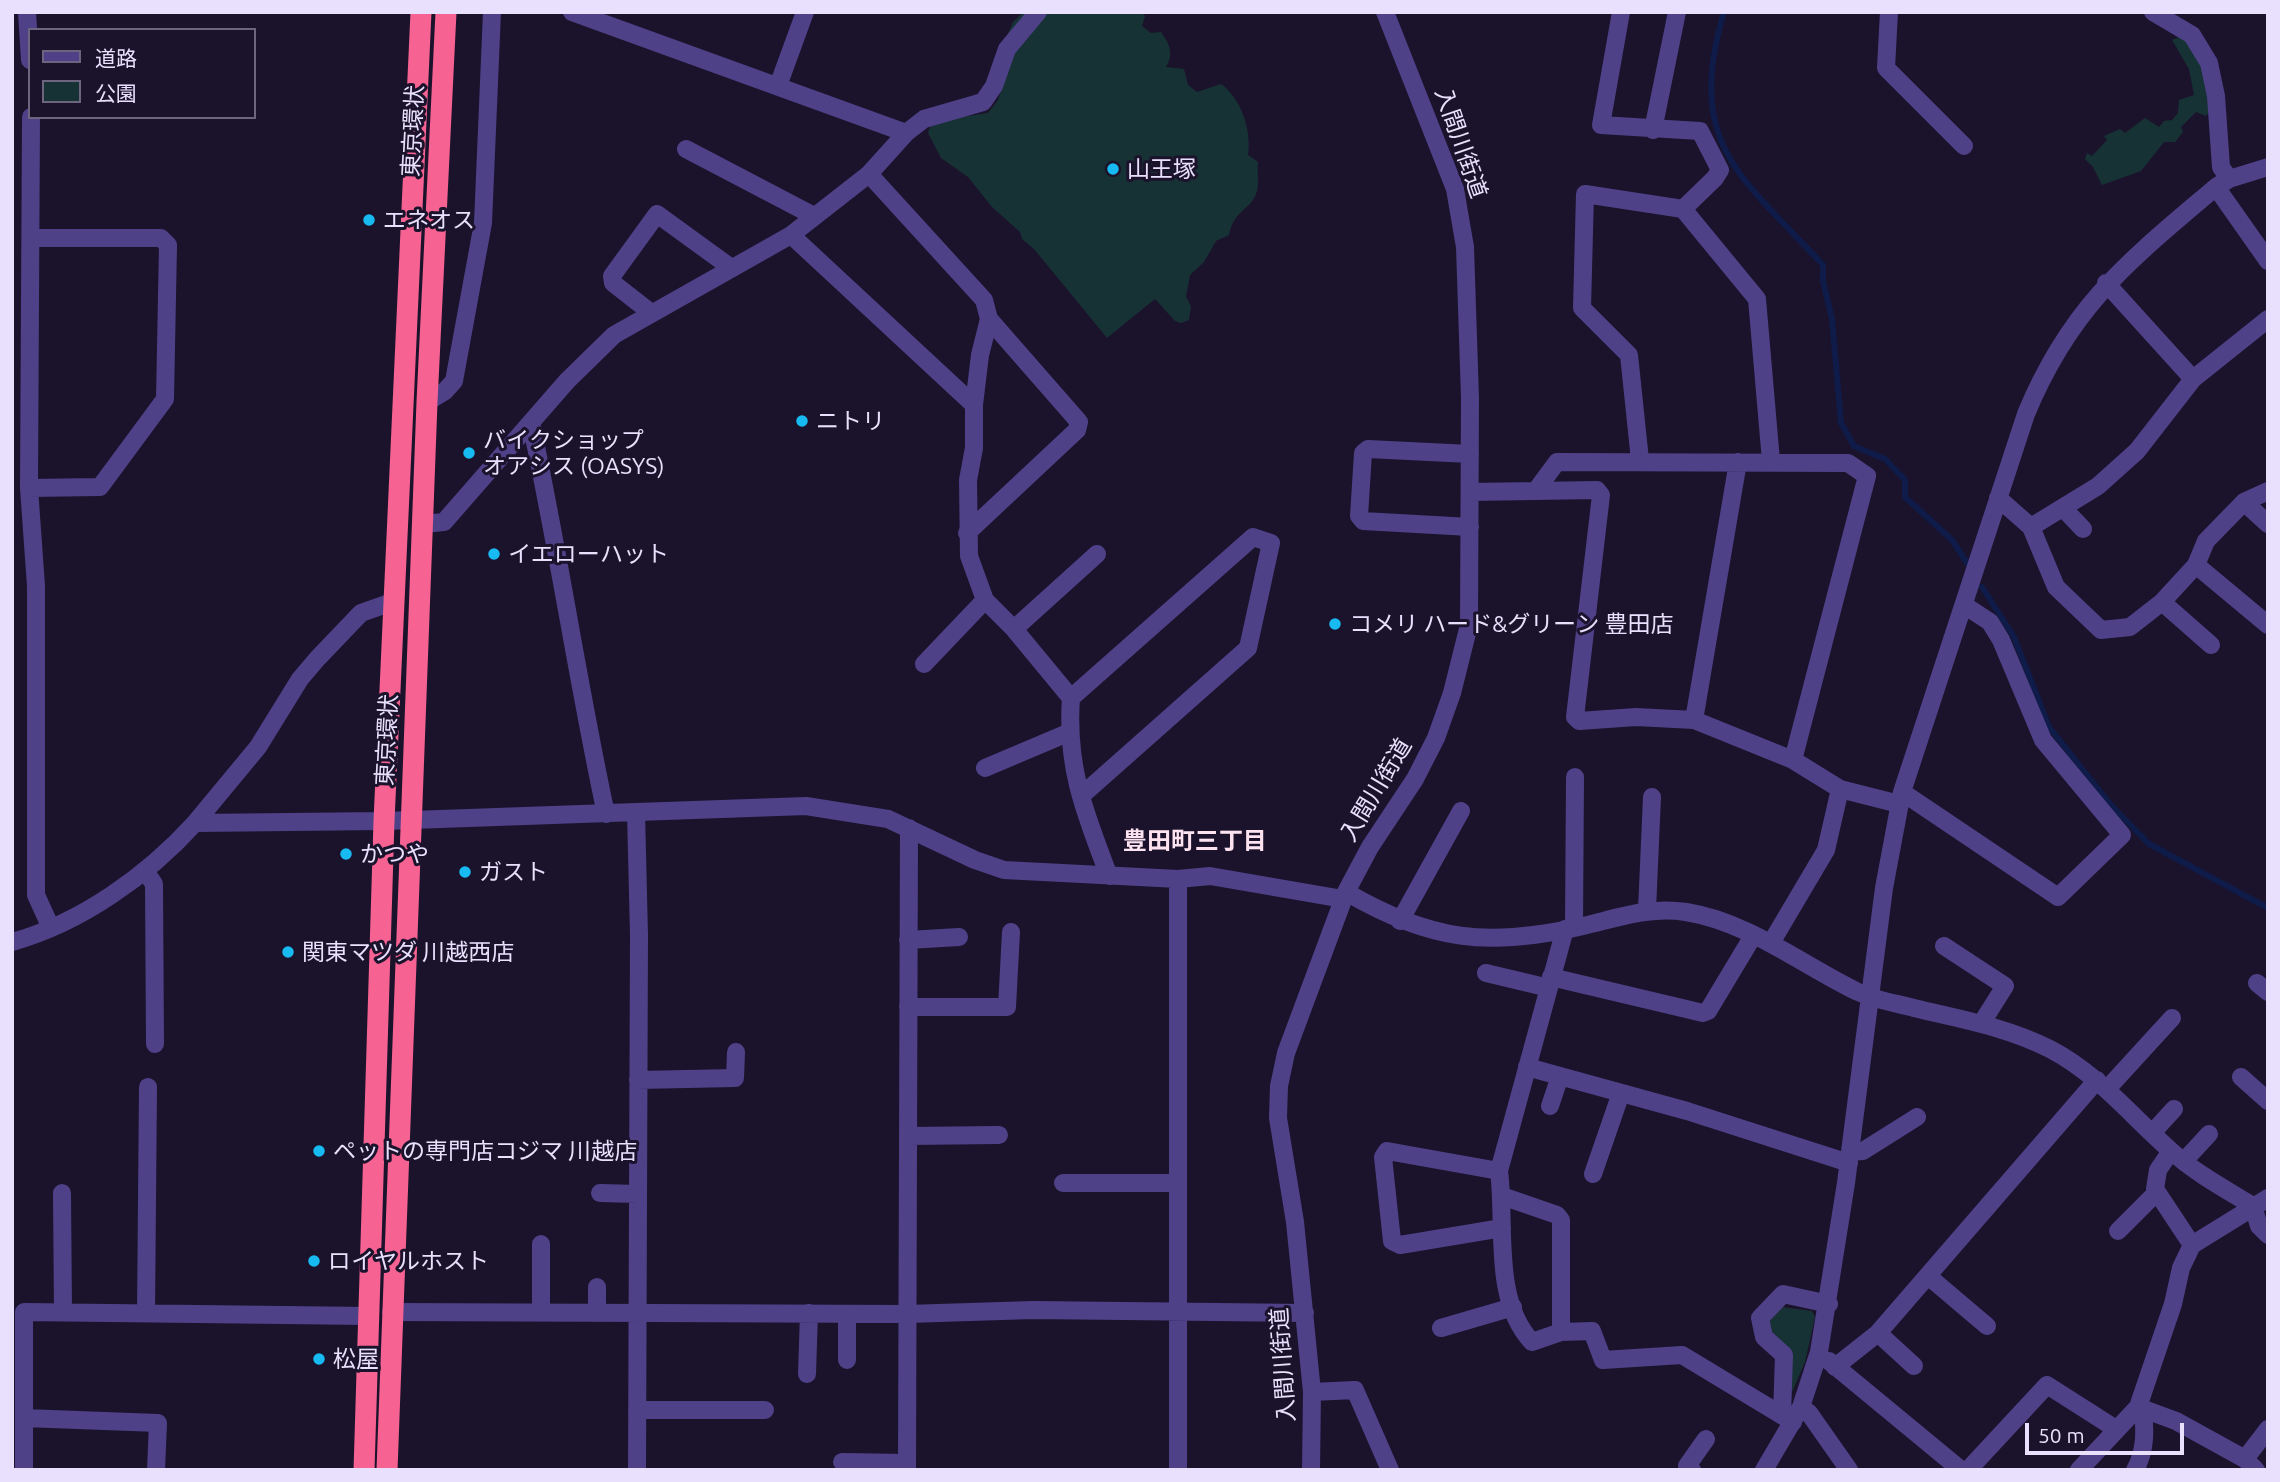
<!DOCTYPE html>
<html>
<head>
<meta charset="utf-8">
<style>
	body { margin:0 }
	#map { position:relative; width:2280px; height:1482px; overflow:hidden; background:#1b132c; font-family:Ubuntu,"Noto Sans JP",sans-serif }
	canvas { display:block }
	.frame { position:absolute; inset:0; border:14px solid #e8e0fd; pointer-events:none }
	.legend { position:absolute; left:28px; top:28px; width:228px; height:91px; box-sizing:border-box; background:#1b132c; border:2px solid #6d6580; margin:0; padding:9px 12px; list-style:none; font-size:21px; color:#e8e0fd }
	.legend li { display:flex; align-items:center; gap:14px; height:35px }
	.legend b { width:35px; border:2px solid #6d6580 }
	.scale { position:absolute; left:2025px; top:1423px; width:159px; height:32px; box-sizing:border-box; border:4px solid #e8e0fd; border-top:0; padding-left:9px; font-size:21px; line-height:24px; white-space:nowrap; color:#e8e0fd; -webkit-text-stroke:5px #1b132c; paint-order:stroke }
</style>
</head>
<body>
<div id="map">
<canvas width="2280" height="1482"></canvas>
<div class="frame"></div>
<ul class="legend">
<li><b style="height:9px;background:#4f4188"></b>道路</li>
<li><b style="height:19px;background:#173235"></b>公園</li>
</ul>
<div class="scale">50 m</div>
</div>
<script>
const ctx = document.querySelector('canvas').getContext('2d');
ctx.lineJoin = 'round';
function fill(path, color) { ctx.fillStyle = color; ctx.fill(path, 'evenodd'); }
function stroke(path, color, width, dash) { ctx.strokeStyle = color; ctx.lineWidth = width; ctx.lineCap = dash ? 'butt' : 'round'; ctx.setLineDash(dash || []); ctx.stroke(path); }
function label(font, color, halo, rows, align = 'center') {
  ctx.font = font + ' Ubuntu,"Noto Sans JP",sans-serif'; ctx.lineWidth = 6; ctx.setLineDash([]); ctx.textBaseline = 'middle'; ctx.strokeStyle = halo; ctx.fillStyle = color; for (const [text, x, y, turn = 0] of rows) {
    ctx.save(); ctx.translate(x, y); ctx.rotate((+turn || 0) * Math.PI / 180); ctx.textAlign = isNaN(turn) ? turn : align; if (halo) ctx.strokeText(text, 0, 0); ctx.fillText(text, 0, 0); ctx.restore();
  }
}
fill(new Path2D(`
	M 1023,12 L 1142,12 L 1145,16 L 1142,26 L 1151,33 L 1161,32 C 1170,45 1174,53 1166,67 L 1184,69 L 1188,85 L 1197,92 L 1221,84 C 1241,98 1252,131 1248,155 L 1258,162 C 1257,171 1259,183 1257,191 C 1252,210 1234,209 1229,235 L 1216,241 L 1204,262 L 1190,275 L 1186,297 L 1191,306 L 1189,320 L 1181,323 L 1175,321 L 1155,299 L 1107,338 L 1034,249 L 1022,239 L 1020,232 L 992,207 L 968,177 L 941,158 L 928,133 L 930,127 L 948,119 L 988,113 L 998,100 L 1017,47 L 1006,38 L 1013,22 Z
	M 2184,35 L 2202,58 L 2213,108 L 2206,116 L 2196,112 L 2181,127 L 2183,132 L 2175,142 L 2164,142 L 2141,171 L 2102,185 L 2093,167 L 2085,159 L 2087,153 L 2092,156 L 2107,140 L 2104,136 L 2120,129 L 2125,133 L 2145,118 L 2159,127 L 2164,121 L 2172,120 L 2178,113 L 2179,100 L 2194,95 L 2189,69 L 2172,40 Z
	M 1782,1307 L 1812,1311 L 1815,1317 L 1805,1362 L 1789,1399 L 1769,1322 Z`), '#173235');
stroke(new Path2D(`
	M 1724,12 C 1685,145 1740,175 1823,265 L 1823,281 L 1832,319 L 1841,423 L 1854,446 L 1885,459 L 1905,480 L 1905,497 L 1952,540 L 1967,563
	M 1982,587 L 2014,637 L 2049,727 L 2110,804 L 2149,844 L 2268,908`), '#0f1b49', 6);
stroke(new Path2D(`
	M 27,12 L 30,60
	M 572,12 L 906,133
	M 1621,12 L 1601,125 L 1700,131 L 1720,170 L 1715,178 L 1683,209
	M 1889,12 L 1886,68 L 1964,146
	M 2153,12 L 2192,35 L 2209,63 L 2216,96 L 2221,167 L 2229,179
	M 778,86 L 805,12
	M 31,117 L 29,488 L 36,586 L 36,895 L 51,928
	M 1653,130 L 1677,12
	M 686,149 L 814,216
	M 869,174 L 984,300 L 989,319 L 980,355 L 974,405 L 974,448 L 968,480 L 969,556 L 985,600 L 1014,629 L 1071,698 C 1066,768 1085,813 1109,876
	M 2216,187 L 2268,261
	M 791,235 L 974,405
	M 2106,283 L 2193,379
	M 650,312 L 613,283 L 612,276 L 657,214 L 730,267
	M 427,402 L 445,391 L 454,381 L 483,223 L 492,12
	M 531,423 C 559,553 578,684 606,814
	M 1470,454 L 1368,449 L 1363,453 L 1359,516 L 1363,521 L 1470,527
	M 1640,460 L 1629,355 L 1582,308 L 1585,194 L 1683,209 L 1757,299 L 1771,461
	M 29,488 L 100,487 L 165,399 L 168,245 L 161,238 L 33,238
	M 1537,489 L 1557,462 L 1848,463 L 1867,476 L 1793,760
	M 1470,492 L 1597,490 L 1601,495 L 1575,717 L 1579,721 L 1636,717 L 1694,720 L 1793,760 L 1840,789 L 1899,804
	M 1998,498 L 2031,527 L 2098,486 L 2137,451 L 2193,379 L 2268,319
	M 2244,502 L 2268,524
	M 2063,508 L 2083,529
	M 423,524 L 444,522 L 567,381 L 614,335 L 791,235 L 869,174 L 906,133 L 924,119 L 983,102 L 994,86 L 1007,49 L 1038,12
	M 2031,527 L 2056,587 L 2101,630 L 2130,627 L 2162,602 L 2196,565 L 2206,541 L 2244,502 L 2268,491
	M 967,533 L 1077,430 L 1079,422 L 989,319
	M 2196,565 L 2268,625
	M 2162,602 L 2211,645
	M 1014,629 L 1097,554
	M 924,664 L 985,600
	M 1071,698 L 1253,537 L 1271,543 L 1248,648 L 1081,796
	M 1694,720 L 1738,462
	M 985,768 L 1070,732
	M 1902,792 L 2058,897 L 2122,835 L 2043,740 L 2001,640 L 1990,622 L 1964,605
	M 636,812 L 639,935 L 637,1470
	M 195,823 L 258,747 L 300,679 L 317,659 L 361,613 L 395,601
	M 146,872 L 154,884 L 155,1044
	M 1178,879 L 1178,1470
	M 1346,892 C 1430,941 1488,948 1583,926 C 1618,918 1650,906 1686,912 C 1749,922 1802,965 1858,992 C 1875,1000 1895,1003 1914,1008 C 1960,1019 2007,1027 2050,1049 C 2098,1074 2130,1115 2170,1150 C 2195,1173 2225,1189 2253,1206 L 2259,1226 L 2268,1235
	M 1647,910 L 1652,797
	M 1400,921 L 1461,811
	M 1574,928 L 1575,777
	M 1565,929 L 1499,1171 C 1506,1224 1492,1300 1532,1342 L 1561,1332 L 1592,1331 L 1603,1360 L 1682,1355 L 1793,1422
	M 908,940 L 959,937
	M 12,942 C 81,923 148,875 195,823 L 384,821 L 806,806 L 888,819 L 975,860 L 1004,870 L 1178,879 L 1210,876 L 1343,899
	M 1771,943 L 1826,850 L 1840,789
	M 1944,946 L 2005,986 L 1981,1024
	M 1486,973 L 1549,988
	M 1551,977 L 1703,1013 L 1708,1011 L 1753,936
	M 2257,983 L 2268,992
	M 908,1007 L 1007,1007 L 1011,932
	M 1527,1067 L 1687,1111 L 1849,1163
	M 2241,1077 L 2268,1101
	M 638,1080 L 735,1078 L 736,1052
	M 2107,1089 L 2172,1018
	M 1550,1106 L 1560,1076
	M 2152,1133 L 2174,1109
	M 908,1136 L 999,1135
	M 2171,1151 L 2158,1170 L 2155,1189 L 2192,1245
	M 1850,1152 L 1863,1151 L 1917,1117
	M 2184,1161 L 2209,1134
	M 1499,1171 L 1387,1151 L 1383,1157 L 1392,1241 L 1400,1245 L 1502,1228
	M 1593,1174 L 1621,1093
	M 1063,1183 L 1178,1183
	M 62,1193 L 63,1312
	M 600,1193 L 638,1194
	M 1502,1196 L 1557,1215 L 1561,1220 L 1561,1332
	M 2118,1231 L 2156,1193
	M 1928,1276 L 1987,1326
	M 597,1287 L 597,1312
	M 391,1312 L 907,1314 L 1033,1310 L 1305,1313
	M 146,1313 L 148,1087
	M 541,1313 L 541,1244
	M 1441,1328 L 1513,1307
	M 1878,1333 L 1914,1366
	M 847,1360 L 847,1314
	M 1829,1361 L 1961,1470
	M 1835,1367 L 1878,1333 L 2097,1080
	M 807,1374 L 809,1313
	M 1312,1392 L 1355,1390 L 1390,1470
	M 1801,1407 L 1809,1413 L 1849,1470
	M 2138,1407 L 2176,1421 L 2245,1459
	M 637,1410 L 765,1410
	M 1782,1415 L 1784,1355 L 1764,1337 L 1760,1318 L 1783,1294 L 1829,1304
	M 24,1418 L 158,1423 L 156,1470
	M 842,1462 L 907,1463
	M 24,1470 L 24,1312 L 369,1316
	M 907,1470 L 909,828
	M 1311,1470 L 1312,1392 L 1295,1222 L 1278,1118 L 1279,1086 L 1286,1053 L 1346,892 L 1370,847 L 1415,779 L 1436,738 L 1452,693 L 1469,625 L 1470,398 L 1465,247 L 1455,189 L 1385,12
	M 1692,1470 L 1687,1466 L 1706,1439
	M 1764,1470 L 1801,1407 L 1819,1352 L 1846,1183 L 1884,888 L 1902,792 L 2026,414 C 2071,305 2129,261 2216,187 L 2229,179 L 2268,167
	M 1968,1470 L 2047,1385 L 2116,1429
	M 2079,1470 L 2138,1407 L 2173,1304 L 2181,1268 L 2192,1245 L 2268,1198
	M 2135,1470 C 2146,1450 2145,1431 2143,1409
	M 2256,1470 L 2245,1459 L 2268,1429`), '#4f4188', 18);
stroke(new Path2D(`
	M 364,1470 L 384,821 L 421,12
	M 387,1470 L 427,402 L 446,12`), '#f66292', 21);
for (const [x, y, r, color] of [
	[1113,169,7,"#17bbf2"],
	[369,220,7,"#17bbf2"],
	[802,421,7,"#17bbf2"],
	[469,453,7,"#17bbf2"],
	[494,554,7,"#17bbf2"],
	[1335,624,7,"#17bbf2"],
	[346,854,7,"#17bbf2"],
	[465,872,7,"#17bbf2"],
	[288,952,7,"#17bbf2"],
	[319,1151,7,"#17bbf2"],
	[314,1261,7,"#17bbf2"],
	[319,1359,7,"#17bbf2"]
]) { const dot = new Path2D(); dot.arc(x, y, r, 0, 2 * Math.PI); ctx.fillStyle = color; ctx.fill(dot); stroke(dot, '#1b132c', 2.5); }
label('23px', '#e8e0fd', '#1b132c', [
	["東京環状",413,131,-87],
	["入間川街道",1461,143,71],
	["東京環状",387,740,-87],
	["入間川街道",1376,790,-59],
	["入間川街道",1283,1365,-94]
]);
label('23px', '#e8e0fd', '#1b132c', [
	["山王塚",1127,169],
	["エネオス",383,220],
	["ニトリ",816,421],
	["バイクショップ",483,440],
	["オアシス (OASYS)",483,466],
	["イエローハット",508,554],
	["コメリ ハード&グリーン 豊田店",1349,624],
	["かつや",360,854],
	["ガスト",479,872],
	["関東マツダ 川越西店",302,952],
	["ペットの専門店コジマ 川越店",333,1151],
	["ロイヤルホスト",328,1261],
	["松屋",333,1359]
], 'left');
label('bold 24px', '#fde2ef', '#1b132c', [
	["豊田町三丁目",1195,841]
]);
</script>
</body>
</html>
